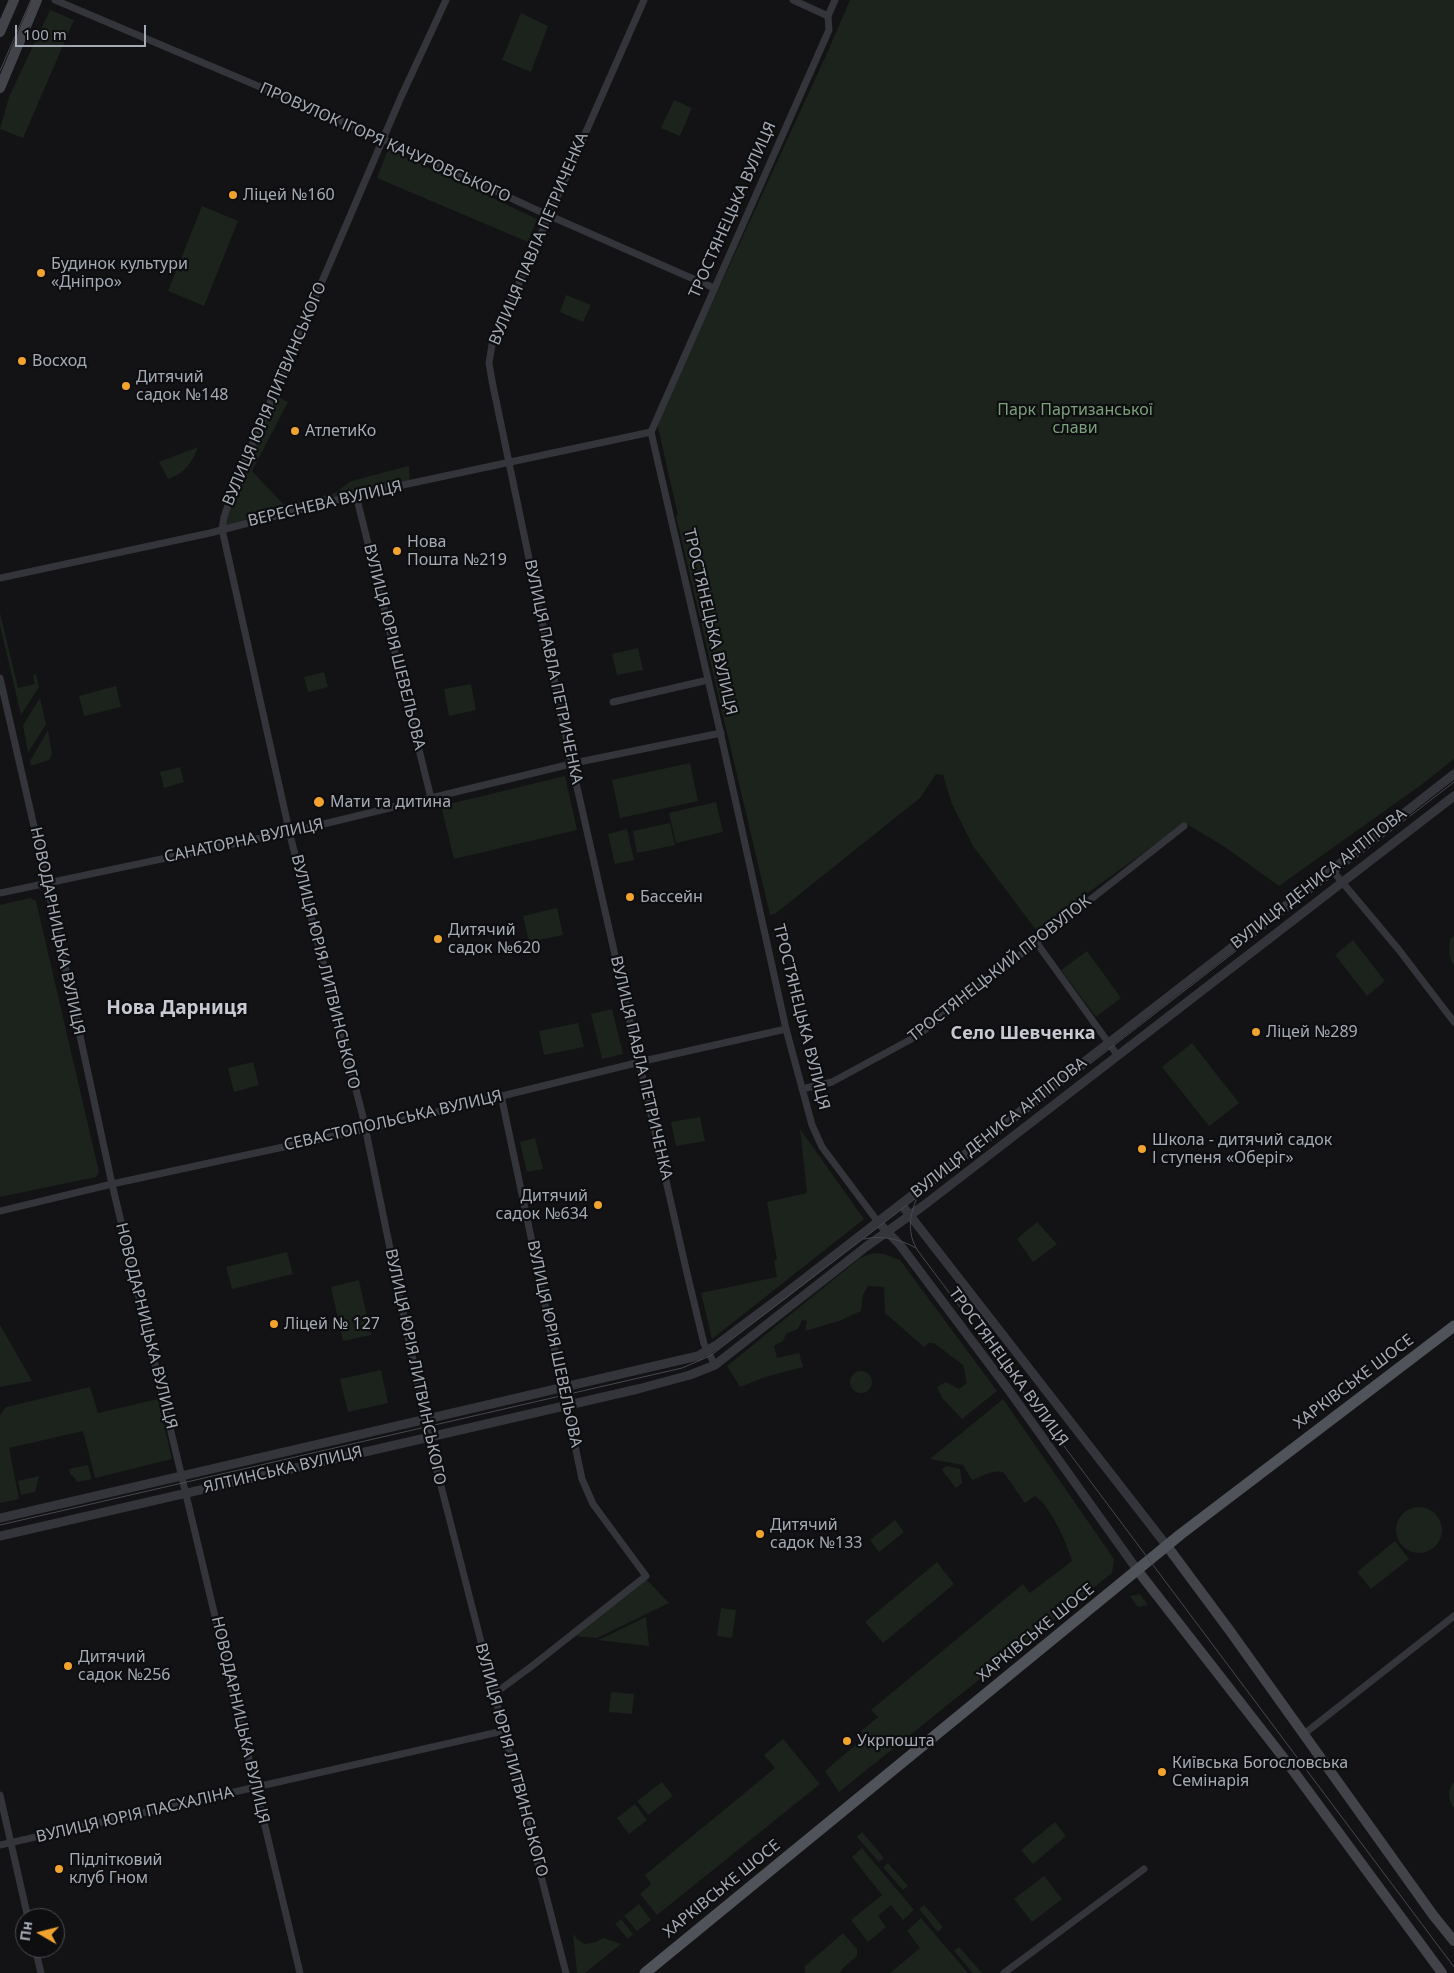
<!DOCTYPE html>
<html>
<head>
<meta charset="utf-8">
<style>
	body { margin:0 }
	#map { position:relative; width:1454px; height:1973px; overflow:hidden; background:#131315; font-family:"Noto Sans",sans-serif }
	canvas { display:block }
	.north { position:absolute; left:15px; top:1908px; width:50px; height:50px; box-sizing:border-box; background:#0e0e10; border:1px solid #4a4d52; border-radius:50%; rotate:278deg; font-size:14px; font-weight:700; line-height:20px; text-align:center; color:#a5abb5 }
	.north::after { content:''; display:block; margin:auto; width:18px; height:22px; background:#f2a32e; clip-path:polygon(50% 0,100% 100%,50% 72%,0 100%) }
	.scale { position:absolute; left:15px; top:25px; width:131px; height:22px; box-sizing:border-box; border:2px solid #a5abb5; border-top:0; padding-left:6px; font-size:15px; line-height:18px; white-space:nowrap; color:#a5abb5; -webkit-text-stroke:4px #0e0e10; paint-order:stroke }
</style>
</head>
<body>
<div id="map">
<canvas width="1454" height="1973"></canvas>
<div class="north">Пн</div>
<div class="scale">100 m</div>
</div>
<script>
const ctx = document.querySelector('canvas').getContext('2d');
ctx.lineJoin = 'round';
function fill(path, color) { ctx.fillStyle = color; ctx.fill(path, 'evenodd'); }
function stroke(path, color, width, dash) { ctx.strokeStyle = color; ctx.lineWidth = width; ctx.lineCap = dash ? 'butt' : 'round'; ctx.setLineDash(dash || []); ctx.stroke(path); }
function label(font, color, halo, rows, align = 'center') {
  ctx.font = font + ' "Noto Sans",sans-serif'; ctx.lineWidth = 4.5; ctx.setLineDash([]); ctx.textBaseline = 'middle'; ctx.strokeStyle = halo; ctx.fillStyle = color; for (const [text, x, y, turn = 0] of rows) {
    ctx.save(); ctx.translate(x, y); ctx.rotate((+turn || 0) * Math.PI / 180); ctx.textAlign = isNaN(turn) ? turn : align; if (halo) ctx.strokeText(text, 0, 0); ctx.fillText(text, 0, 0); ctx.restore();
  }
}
fill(new Path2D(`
	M 850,0 L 1454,0 L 1454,759 L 1421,785 L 1279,886 L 1225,847 L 1185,823 L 1036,930 L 973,846 L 952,804 L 943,775 L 936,774 L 920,798 L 775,914 L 770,915 L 676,516 L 678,515 L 657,423 L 828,51 Z
	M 50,10 L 74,20 L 23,138 L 0,129 L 9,97 Z
	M 521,13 L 548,26 L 531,72 L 502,60 Z
	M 674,100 L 692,108 L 680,136 L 661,128 Z
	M 388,149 L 537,219 L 528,242 L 377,178 Z
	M 202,206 L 238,221 L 204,306 L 168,291 Z
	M 566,295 L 591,305 L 583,322 L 560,312 Z
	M 273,394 L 288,402 L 252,471 L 284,505 L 335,493 L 351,481 L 409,466 L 410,484 L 222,529 L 234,487 Z
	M 198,447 C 192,463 185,473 168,479 L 159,462 Z
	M 0,613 L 18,688 L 35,684 L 33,675 L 36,674 L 39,687 L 21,715 L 0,625 Z
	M 638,648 L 643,670 L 617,675 L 612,654 Z
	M 324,672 L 328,687 L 308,692 L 304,677 Z
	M 471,684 L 476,710 L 449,716 L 444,689 Z
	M 116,686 L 121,707 L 84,716 L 79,696 Z
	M 40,698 L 46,724 L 28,753 L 23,725 Z
	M 48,730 L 52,754 L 49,760 L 31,766 L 30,761 Z
	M 690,763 L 698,801 L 620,818 L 612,780 Z
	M 180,767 L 184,782 L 164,788 L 160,772 Z
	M 565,776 L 577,830 L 454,859 L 441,806 Z
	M 716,802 L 723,832 L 676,843 L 669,813 Z
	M 670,823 L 675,845 L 637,853 L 633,831 Z
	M 627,829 L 634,860 L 615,864 L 608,834 Z
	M 30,898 L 36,901 L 99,1172 L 96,1177 L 0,1197 L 0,905 Z
	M 557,908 L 563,935 L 529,942 L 523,916 Z
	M 1454,936 L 1454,966 C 1448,958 1449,948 1450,939 Z
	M 1353,940 L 1385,981 L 1367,996 L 1335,955 Z
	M 1087,951 L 1121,998 L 1096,1017 L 1061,970 Z
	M 612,1009 L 623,1054 L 602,1059 L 591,1014 Z
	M 578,1023 L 584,1047 L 544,1055 L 539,1031 Z
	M 1192,1043 L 1239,1103 L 1209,1126 L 1162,1067 Z
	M 253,1062 L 259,1085 L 234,1092 L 228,1068 Z
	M 700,1117 L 705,1141 L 676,1146 L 671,1122 Z
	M 800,1129 L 864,1219 L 712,1339 L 701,1293 L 777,1277 L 774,1261 L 777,1260 L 767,1202 L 807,1193 Z
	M 535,1138 L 543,1169 L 527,1172 L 520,1142 Z
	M 1037,1222 L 1057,1244 L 1033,1262 L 1017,1239 Z
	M 287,1252 L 293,1274 L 232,1289 L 226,1267 Z
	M 873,1253 L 884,1254 L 900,1260 L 997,1391 L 962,1419 L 942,1398 L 937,1387 L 946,1382 L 959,1389 L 967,1383 L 963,1365 L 934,1343 L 928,1343 L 924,1347 L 885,1313 L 884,1287 L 868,1286 L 863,1295 L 861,1311 L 839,1321 L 805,1331 L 807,1321 L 802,1320 L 798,1329 L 786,1334 L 783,1341 L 774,1346 L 777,1358 L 799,1353 L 803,1367 L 765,1377 L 740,1387 L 727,1366 L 860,1258 Z
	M 359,1280 L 371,1335 L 343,1341 L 331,1287 Z
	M 0,1325 L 32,1381 L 0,1387 Z
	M 381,1370 L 388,1403 L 348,1412 L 340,1379 Z
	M850 1382a11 11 0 1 1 22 0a11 11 0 1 1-22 0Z
	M 90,1387 L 98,1413 L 158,1399 L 172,1459 L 95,1478 L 83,1431 L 9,1448 L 19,1499 L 0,1503 L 0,1415 L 6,1407 Z
	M 1003,1399 L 1114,1559 L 1112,1573 L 839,1792 L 825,1771 L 865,1737 L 861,1731 L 878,1717 L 871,1710 L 1023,1584 L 1030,1593 L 1072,1561 C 1068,1545 1049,1504 1035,1496 L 1025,1503 L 1004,1473 C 995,1468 981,1477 972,1480 L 963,1465 L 930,1459 Z
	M 88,1465 L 92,1479 L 77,1482 L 75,1478 L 70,1474 L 69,1469 Z
	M 946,1466 L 960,1469 L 962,1483 L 956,1488 L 942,1470 Z
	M 39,1476 L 35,1492 L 21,1495 L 18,1481 Z
	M1396 1530a23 23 0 1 1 46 0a23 23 0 1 1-46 0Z
	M 895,1520 L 904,1532 L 879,1552 L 870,1540 Z
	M 1395,1541 L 1409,1559 L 1371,1589 L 1357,1572 Z
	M 937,1562 L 954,1584 L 883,1643 L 865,1622 Z
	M 646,1579 L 669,1603 L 597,1638 L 575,1636 Z
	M 1140,1594 L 1148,1605 L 1138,1607 L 1130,1596 Z
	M 721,1608 L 736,1610 L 732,1638 L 717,1636 Z
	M 646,1617 L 649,1646 L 598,1640 L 603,1638 Z
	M 611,1692 L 634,1694 L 632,1714 L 609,1712 Z
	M 783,1739 L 820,1784 L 657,1915 L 640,1894 L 651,1884 L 645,1875 L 775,1768 L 764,1755 Z
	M 662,1782 L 673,1796 L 648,1815 L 637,1801 Z
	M 1454,1782 L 1454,1808 C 1448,1800 1447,1790 1454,1782 Z
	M 635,1804 L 647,1820 L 629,1834 L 617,1818 Z
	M 1055,1822 L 1066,1836 L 1033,1864 L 1021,1850 Z
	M 862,1832 L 884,1858 L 879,1862 L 857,1837 Z
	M 862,1848 L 914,1910 L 903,1920 L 891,1905 L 878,1916 L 886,1927 L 868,1942 L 851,1920 L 882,1895 L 852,1857 Z
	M 888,1863 L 908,1886 L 903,1890 L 883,1867 Z
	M 1044,1876 L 1062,1899 L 1032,1922 L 1014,1899 Z
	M 639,1904 L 651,1920 L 637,1931 L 624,1916 Z
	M 924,1905 L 943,1927 L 938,1932 L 919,1909 Z
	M 921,1918 L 968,1973 L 890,1973 L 920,1948 L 907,1931 Z
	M 621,1919 L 633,1934 L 628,1939 L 615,1924 Z
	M 843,1933 L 857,1949 L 857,1956 L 842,1969 L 840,1973 L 805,1973 L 805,1966 Z
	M 573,1934 L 578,1940 L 585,1944 L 596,1942 L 603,1938 L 621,1944 L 585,1973 L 577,1973 Z
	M 959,1947 L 982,1973 L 973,1973 L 954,1951 Z`), '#1b231c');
stroke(new Path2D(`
	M 55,0 L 383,139 L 541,212 L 714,288
	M 446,0 L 401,97 L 234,487 L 224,517 L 222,529 L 291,839 L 363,1117 L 430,1443 L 566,1973
	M 644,0 L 492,345 L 489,363 L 492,381 L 572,765 L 686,1269 L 704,1344 L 715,1365
	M 793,0 L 828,16
	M 835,0 L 828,16 L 829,30 L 651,432 L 722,740 L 786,1029 L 812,1125 L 822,1147 L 878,1222
	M 356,495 L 431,798
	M 0,578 L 210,533 L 356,495 L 651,432
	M 0,678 L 47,883 L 112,1184 L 300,1973
	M 613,702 L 708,680
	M 1332,870 L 1399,950 L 1454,1022
	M 0,893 L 299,830 L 579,762 L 721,733
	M 1036,942 L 1118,1056
	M 802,1089 L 832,1082 L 917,1036 L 1184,826
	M 0,1211 L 112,1184 L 376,1127 L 648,1060 L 786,1029
	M 494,1694 L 532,1666 L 646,1576 L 593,1504 L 582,1479 L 501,1095
	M 1304,1734 L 1454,1616
	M 0,1795 L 28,1918
	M 0,1845 L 503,1731
	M 35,1948 L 41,1973
	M 1004,1973 L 1144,1869`), '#34353a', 7);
stroke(new Path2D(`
	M 901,1204 L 1167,1546
	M 878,1222 L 900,1245 L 1008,1389 L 1138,1571
	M 0,1518 L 698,1356 L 715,1346 L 782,1296 L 1315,883 L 1454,774
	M 0,1536 L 638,1389 L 690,1375 L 715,1365 L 867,1246 L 923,1206 L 1454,796`), '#34353a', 9);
stroke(new Path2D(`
	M 0,32 L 14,0
	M 0,88 L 37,0
	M 1167,1546 L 1230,1631 L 1433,1915 L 1454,1941
	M 1138,1571 L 1286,1761 L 1442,1973`), '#42444a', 10);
stroke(new Path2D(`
	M 645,1973 L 1181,1534 L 1454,1326`), '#505359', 11);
stroke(new Path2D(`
	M 0,71 L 31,0
	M 917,1198 C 909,1216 907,1234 918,1251 L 1454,1967
	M 864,1239 C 882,1235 900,1239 916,1248
	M 0,1525 L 682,1368 L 710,1356 L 958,1166 L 1454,782`), '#47494f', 1);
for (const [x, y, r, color] of [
	[233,195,5,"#f2a32e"],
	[41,273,5,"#f2a32e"],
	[22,361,5,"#f2a32e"],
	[126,386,5,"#f2a32e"],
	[295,431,5,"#f2a32e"],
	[397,551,5,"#f2a32e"],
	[319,802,6,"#f2a32e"],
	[630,897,5,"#f2a32e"],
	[438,939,5,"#f2a32e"],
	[1256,1032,5,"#f2a32e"],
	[1142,1149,5,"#f2a32e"],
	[598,1205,5,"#f2a32e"],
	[274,1324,5,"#f2a32e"],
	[760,1534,5,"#f2a32e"],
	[68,1666,5,"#f2a32e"],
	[847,1741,5,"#f2a32e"],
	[1162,1772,5,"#f2a32e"],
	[59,1869,5,"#f2a32e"]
]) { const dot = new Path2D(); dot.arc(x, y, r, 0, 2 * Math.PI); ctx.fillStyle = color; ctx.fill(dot); stroke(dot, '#0e0e10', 2); }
label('16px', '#a5abb5', '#0e0e10', [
	["ПРОВУЛОК ІГОРЯ КАЧУРОВСЬКОГО",385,143,24],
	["ТРОСТЯНЕЦЬКА ВУЛИЦЯ",733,210,-66],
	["ВУЛИЦЯ ПАВЛА ПЕТРИЧЕНКА",539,239,-67],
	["ВУЛИЦЯ ЮРІЯ ЛИТВИНСЬКОГО",275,394,-67],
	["ВЕРЕСНЕВА ВУЛИЦЯ",325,504,-13],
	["ТРОСТЯНЕЦЬКА ВУЛИЦЯ",710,622,77],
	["ВУЛИЦЯ ЮРІЯ ШЕВЕЛЬОВА",394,647,76],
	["ВУЛИЦЯ ПАВЛА ПЕТРИЧЕНКА",553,672,78],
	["САНАТОРНА ВУЛИЦЯ",244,841,-12],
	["ВУЛИЦЯ ДЕНИСА АНТІПОВА",1319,879,-38],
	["НОВОДАРНИЦЬКА ВУЛИЦЯ",57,931,78],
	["ТРОСТЯНЕЦЬКИЙ ПРОВУЛОК",1000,969,-38],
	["ВУЛИЦЯ ЮРІЯ ЛИТВИНСЬКОГО",325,972,76],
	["ТРОСТЯНЕЦЬКА ВУЛИЦЯ",801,1017,76],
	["ВУЛИЦЯ ПАВЛА ПЕТРИЧЕНКА",641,1068,77],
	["СЕВАСТОПОЛЬСЬКА ВУЛИЦЯ",393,1121,-13],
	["ВУЛИЦЯ ДЕНИСА АНТІПОВА",999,1128,-38],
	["НОВОДАРНИЦЬКА ВУЛИЦЯ",146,1326,76],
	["ВУЛИЦЯ ЮРІЯ ШЕВЕЛЬОВА",554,1344,78],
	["ВУЛИЦЯ ЮРІЯ ЛИТВИНСЬКОГО",415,1367,78],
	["ТРОСТЯНЕЦЬКА ВУЛИЦЯ",1008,1367,54],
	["ХАРКІВСЬКЕ ШОСЕ",1354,1382,-37],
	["ЯЛТИНСЬКА ВУЛИЦЯ",283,1470,-13],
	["ХАРКІВСЬКЕ ШОСЕ",1036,1633,-39],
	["НОВОДАРНИЦЬКА ВУЛИЦЯ",240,1720,77],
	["ВУЛИЦЯ ЮРІЯ ЛИТВИНСЬКОГО",511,1760,75],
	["ВУЛИЦЯ ЮРІЯ ПАСХАЛІНА",135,1815,-13],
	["ХАРКІВСЬКЕ ШОСЕ",722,1889,-39]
]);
label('16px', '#a5abb5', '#0e0e10', [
	["Ліцей №160",243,195],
	["Будинок культури",51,264],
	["«Дніпро»",51,282],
	["Восход",32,361],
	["Дитячий",136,377],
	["садок №148",136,395],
	["АтлетиКо",305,431],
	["Нова",407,542],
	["Пошта №219",407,560],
	["Мати та дитина",330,802],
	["Бассейн",640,897],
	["Дитячий",448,930],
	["садок №620",448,948],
	["Ліцей №289",1266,1032],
	["Школа - дитячий садок",1152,1140],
	["І ступеня «Оберіг»",1152,1158],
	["Дитячий",588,1196,"right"],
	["садок №634",588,1214,"right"],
	["Ліцей № 127",284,1324],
	["Дитячий",770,1525],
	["садок №133",770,1543],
	["Дитячий",78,1657],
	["садок №256",78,1675],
	["Укрпошта",857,1741],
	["Київська Богословська",1172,1763],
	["Семінарія",1172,1781],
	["Підлітковий",69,1860],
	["клуб Гном",69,1878]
], 'left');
label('16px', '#7ca07b', '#0e0e10', [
	["Парк Партизанської",1075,410],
	["слави",1075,428]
]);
label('bold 18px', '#c6c9d1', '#0e0e10', [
	["Село Шевченка",1023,1034]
]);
label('bold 19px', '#c6c9d1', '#0e0e10', [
	["Нова Дарниця",177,1009]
]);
</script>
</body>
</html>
